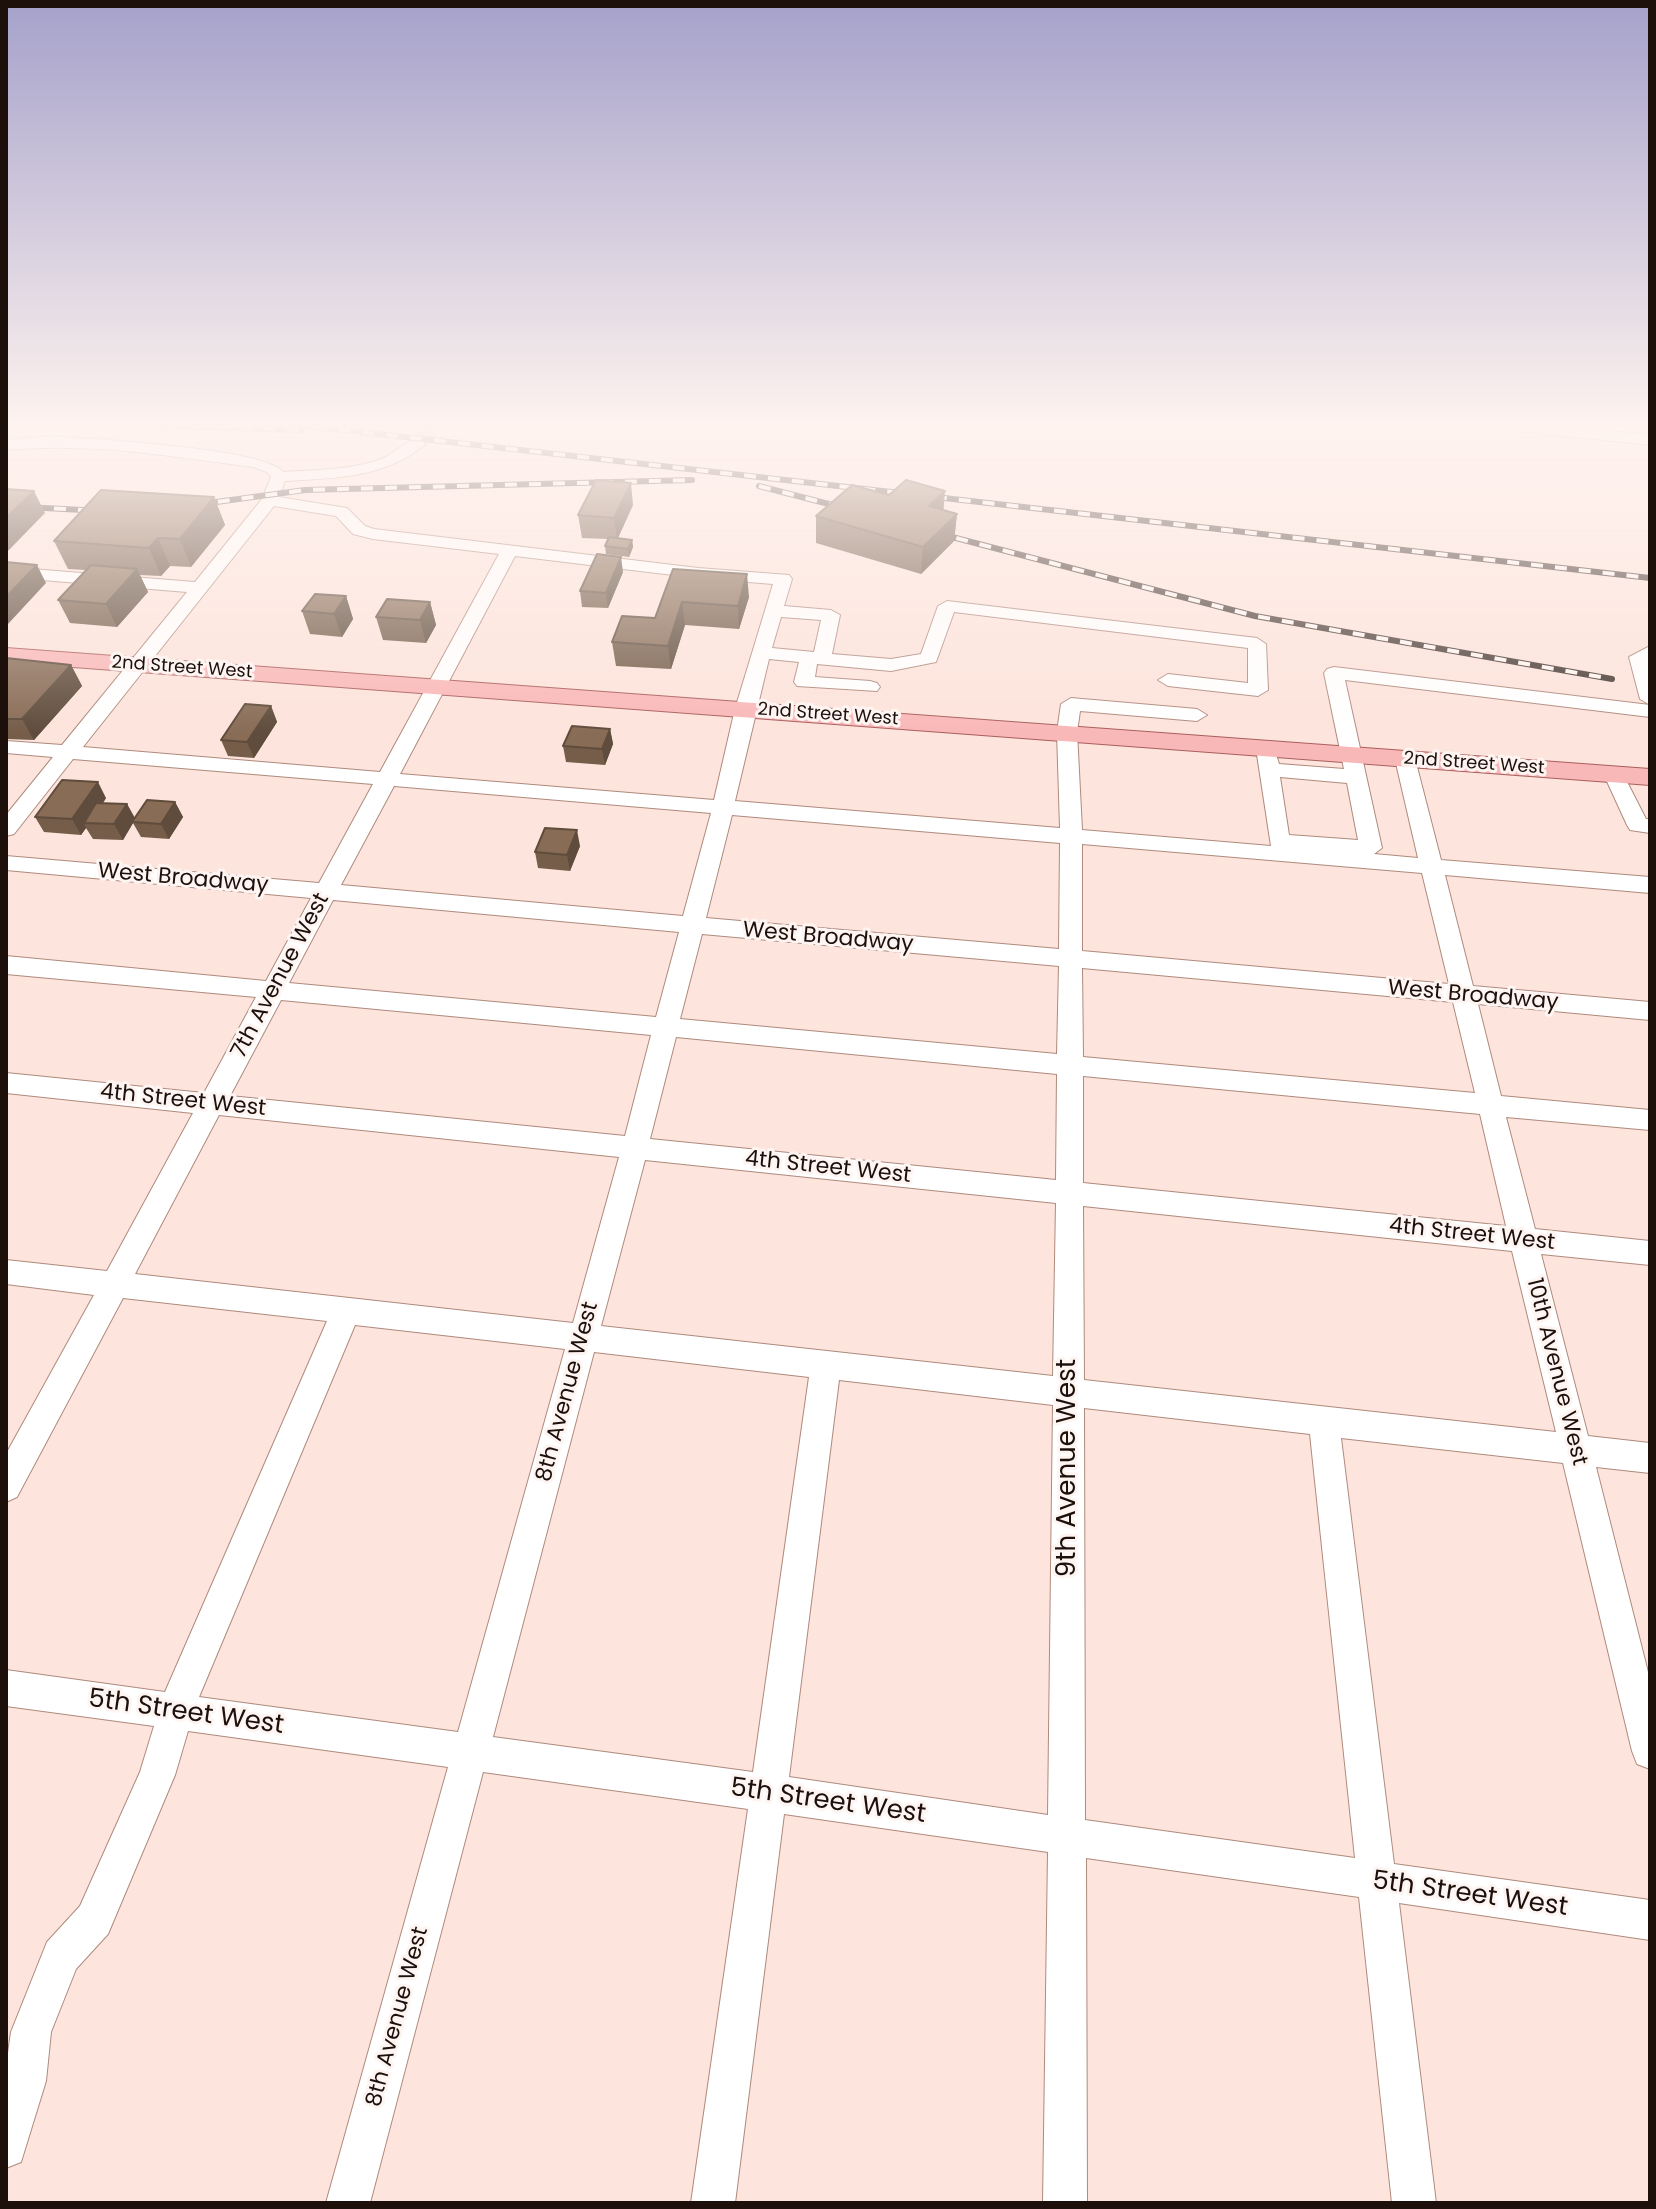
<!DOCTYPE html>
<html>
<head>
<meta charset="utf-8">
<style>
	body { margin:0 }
	#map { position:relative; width:1656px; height:2209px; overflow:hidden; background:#fde4dc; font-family:Poppins,sans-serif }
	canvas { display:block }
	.frame { position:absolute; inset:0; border:8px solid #1d100b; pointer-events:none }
</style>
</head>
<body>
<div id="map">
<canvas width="1656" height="2209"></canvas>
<div class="frame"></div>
</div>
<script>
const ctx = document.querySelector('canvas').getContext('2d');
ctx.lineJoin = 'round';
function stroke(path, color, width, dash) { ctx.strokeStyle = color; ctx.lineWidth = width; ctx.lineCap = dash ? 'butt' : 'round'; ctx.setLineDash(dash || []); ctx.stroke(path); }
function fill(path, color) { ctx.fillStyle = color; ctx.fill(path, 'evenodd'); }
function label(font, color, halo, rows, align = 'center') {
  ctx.font = font + ' Poppins,sans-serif'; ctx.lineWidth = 6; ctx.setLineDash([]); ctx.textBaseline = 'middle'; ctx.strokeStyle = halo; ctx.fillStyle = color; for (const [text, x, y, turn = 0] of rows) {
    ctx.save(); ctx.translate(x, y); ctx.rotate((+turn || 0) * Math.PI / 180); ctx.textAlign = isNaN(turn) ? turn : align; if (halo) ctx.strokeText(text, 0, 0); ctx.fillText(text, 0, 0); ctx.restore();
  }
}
stroke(new Path2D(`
	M 419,442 L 436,424`), '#dbc4bd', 17, [17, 9]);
const minor = new Path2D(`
	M 1493,424 L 1544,424 L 1650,435 L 1650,445 L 1500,429 Z
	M 51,436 C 89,439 265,448 283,472 C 315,470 349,470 379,460 C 394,455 409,436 424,439 L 424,445 C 385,478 335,478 285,481 L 279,497 L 347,508 L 365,526 L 374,529 L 698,568 L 789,575 L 792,579 L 784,606 L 831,610 L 840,615 L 832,654 L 891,659 L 921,654 L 938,606 L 947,601 L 1257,638 L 1266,644 L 1268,690 L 1258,696 L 1168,686 L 1158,680 L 1168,674 L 1248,683 L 1248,648 L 954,612 L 936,662 L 891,671 L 817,664 L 815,677 L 870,681 L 877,683 L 880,687 L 877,691 L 797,686 L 794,682 L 799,662 L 769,659 L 735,801 L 1060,828 L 1057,732 L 1061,704 L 1071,698 L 1197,709 L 1207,715 L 1197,721 L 1080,711 L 1077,732 L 1082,830 L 1271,846 L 1256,748 L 1259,744 L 1273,744 L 1279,764 L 1344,769 L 1324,673 L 1327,669 L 1334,667 L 1650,705 L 1650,717 L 1345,680 L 1382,848 L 1374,854 L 1418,858 L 1395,759 L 1405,753 L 1415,759 L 1441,860 L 1650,877 L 1650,893 L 1445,875 L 1473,986 L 1650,1002 L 1650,1020 L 1478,1004 L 1501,1096 L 1650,1110 L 1650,1130 L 1506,1117 L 1535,1229 L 1650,1241 L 1650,1265 L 1541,1254 L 1588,1436 L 1650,1443 L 1650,1473 L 1596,1467 L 1650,1680 L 1650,1769 L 1637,1764 L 1632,1751 L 1563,1463 L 1341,1438 L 1394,1864 L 1650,1900 L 1650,1940 L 1399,1903 L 1436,2203 L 1392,2203 L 1359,1897 L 1086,1858 L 1087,2203 L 1043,2203 L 1048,1852 L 784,1814 L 735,2203 L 691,2203 L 748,1809 L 483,1772 L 370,2203 L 326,2203 L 448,1767 L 188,1731 L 175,1775 L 108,1934 L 76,1969 L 51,2032 L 46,2081 L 21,2162 L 6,2168 L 6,2067 L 11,2032 L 47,1942 L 80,1906 L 140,1772 L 154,1726 L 6,1706 L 6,1670 L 165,1692 L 327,1321 L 123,1298 L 17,1497 L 6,1502 L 6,1454 L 94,1295 L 6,1284 L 6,1260 L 107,1271 L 193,1113 L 6,1093 L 6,1073 L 204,1093 L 256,997 L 6,974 L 6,956 L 266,981 L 311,898 L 6,870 L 6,856 L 319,883 L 373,784 L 73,759 L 14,834 L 6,836 L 6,815 L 53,757 L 6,753 L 6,741 L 62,745 L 187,592 L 6,577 L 6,567 L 195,582 L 262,499 L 271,477 L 267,472 L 253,467 C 171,456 89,442 6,450 L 6,440 ZM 274,506 L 336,516 L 353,534 L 373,539 L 499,554 L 380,772 L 83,747 ZM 515,556 L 698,578 L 773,584 L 735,709 L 714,800 L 400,774 ZM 781,617 L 821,620 L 814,652 L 772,648 ZM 1280,777 L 1347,783 L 1358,840 L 1289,835 ZM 394,786 L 711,813 L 683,916 L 341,885 ZM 732,815 L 1060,843 L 1059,949 L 706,918 ZM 1082,844 L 1422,873 L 1449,984 L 1082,951 ZM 333,900 L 679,932 L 656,1017 L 289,983 ZM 702,934 L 1059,966 L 1057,1054 L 680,1019 ZM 1082,968 L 1453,1002 L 1475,1093 L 1083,1057 ZM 281,1000 L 651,1035 L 625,1136 L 230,1096 ZM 676,1037 L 1057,1074 L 1056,1180 L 650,1139 ZM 1083,1076 L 1480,1114 L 1506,1226 L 1083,1183 ZM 219,1115 L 619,1157 L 573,1323 L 135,1274 ZM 645,1160 L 1056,1203 L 1053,1376 L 601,1326 ZM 1083,1206 L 1512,1251 L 1556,1432 L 1084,1380 ZM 355,1325 L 565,1349 L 458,1732 L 199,1697 ZM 594,1352 L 809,1377 L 753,1772 L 493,1737 ZM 839,1380 L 1053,1405 L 1048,1815 L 789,1777 ZM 1084,1408 L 1310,1434 L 1355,1858 L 1085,1820 Z
	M 1650,646 L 1650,705 L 1640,699 L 1629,657 Z
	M 1614,768 L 1621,770 L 1646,819 L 1650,819 L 1650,833 L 1630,830 L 1627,825 L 1604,775 Z`);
const major = new Path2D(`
	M 6,648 L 1650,769 L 1650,785 L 6,662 Z`);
stroke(minor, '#af8a7d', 2);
stroke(major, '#a95f5d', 2);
fill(minor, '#fff');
fill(major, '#f9b8b8');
const rail = new Path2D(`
	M 119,424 L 301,430
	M 291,424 L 1650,578
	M 759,486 L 852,510
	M 194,505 L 305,490 L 692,480
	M 6,506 L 102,511
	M 933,532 L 1255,616 L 1612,679`);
stroke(rail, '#4a3b35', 6);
stroke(rail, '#fef5f2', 4, [12]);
fill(new Path2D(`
	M 214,497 L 225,525 L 191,567 L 170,566 L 161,576 L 140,575 L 148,592 L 117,627 L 70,623 L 58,600 L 86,570 L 68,569 L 54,541 Z
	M 633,505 L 618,538 L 632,540 L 633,547 L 629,557 L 606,554 L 605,546 L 608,539 L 582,538 L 578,515 Z
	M 944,510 L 957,514 L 954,541 L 921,574 L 816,543 L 816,516 Z
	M 673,569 L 749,597 L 739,629 L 685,625 L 671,669 L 616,666 L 612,642 L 655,618 Z
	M 623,572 L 608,608 L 582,607 L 580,591 Z
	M 346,596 L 353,619 L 342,637 L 310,634 L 302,611 Z
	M 430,602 L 436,625 L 426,643 L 383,640 L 376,617 Z
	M 6,658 L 71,665 L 82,686 L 34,740 L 6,739 Z
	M 271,706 L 277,722 L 254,758 L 228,756 L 221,740 Z
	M 610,729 L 613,744 L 605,765 L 566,762 L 563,746 Z
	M 106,798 L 103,803 L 127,804 L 135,818 L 175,802 L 183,817 L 169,839 L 141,837 L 133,823 L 123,840 L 93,839 L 86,828 L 81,835 L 44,832 L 35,817 Z
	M 580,846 L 570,871 L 538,868 L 535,852 Z`), '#755d4a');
fill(new Path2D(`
	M 631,483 L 633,505 L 617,540 L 614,518 Z
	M 34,491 L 45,513 L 6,553 L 6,518 Z
	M 945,491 L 943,517 L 929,506 Z
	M 214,497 L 225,525 L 191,567 L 180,539 Z
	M 957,514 L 954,541 L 921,574 L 923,547 Z
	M 158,538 L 170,566 L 161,576 L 149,548 Z
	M 632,540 L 633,547 L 629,557 L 628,549 Z
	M 621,557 L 623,572 L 608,608 L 606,593 Z
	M 37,565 L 46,583 L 8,624 L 6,620 L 6,597 Z
	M 137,569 L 148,592 L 117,627 L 106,604 Z
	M 747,574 L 749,597 L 739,629 L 738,606 Z
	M 346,596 L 353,619 L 342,637 L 334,614 Z
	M 430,602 L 436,625 L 426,643 L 420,620 Z
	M 682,602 L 685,625 L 671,669 L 668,646 Z
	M 71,665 L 82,686 L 34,740 L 22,719 Z
	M 271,706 L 277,722 L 254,758 L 247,742 Z
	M 610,729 L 613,744 L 605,765 L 602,749 Z
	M 98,782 L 106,798 L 89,823 L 84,823 L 86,828 L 81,835 L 72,819 Z
	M 175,802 L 183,817 L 169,839 L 161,824 Z
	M 127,804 L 135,819 L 132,822 L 133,823 L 123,840 L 114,824 Z
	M 577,830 L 580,846 L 570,871 L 567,855 Z`), '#5f4c3c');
const building = new Path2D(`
	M 596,480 L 631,483 L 614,518 L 578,515 Z
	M 906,480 L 945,491 L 929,506 L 957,514 L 923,547 L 816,516 L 852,485 L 889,495 Z
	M 6,489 L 34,491 L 6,518 Z
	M 101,490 L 214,497 L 180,539 L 158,538 L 149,548 L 54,541 Z
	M 609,537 L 632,540 L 628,549 L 605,546 Z
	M 597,554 L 621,557 L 606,593 L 580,591 Z
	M 6,562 L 37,565 L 6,597 Z
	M 91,565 L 137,569 L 106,604 L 58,600 Z
	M 673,569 L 747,574 L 738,606 L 682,602 L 668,646 L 612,642 L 622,616 L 655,618 Z
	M 315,594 L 346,596 L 334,614 L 302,611 Z
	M 387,599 L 430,602 L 420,620 L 376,617 Z
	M 6,658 L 71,665 L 22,719 L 6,719 Z
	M 245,704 L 271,706 L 247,742 L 221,740 Z
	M 572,726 L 610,729 L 602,749 L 563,746 Z
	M 62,780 L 98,782 L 72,819 L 35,817 Z
	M 147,800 L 175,802 L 161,824 L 132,822 Z
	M 96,803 L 127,804 L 114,824 L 84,823 Z
	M 545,828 L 577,830 L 567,855 L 535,852 Z`);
fill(building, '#886c56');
stroke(building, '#5f4c3c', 2);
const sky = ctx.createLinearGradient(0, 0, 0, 733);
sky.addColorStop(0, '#a5a1ca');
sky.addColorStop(0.58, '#fef3ef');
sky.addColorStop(1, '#fef3ef00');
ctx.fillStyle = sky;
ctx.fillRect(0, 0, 1656, 733);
label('18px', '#1d100b', '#fef5f2', [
	["2nd Street West",182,668,4],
	["2nd Street West",828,715,4],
	["2nd Street West",1474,764,4]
]);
label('22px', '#1d100b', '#fef5f2', [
	["West Broadway",183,879,5],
	["West Broadway",828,938,5],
	["7th Avenue West",281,976,-62],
	["West Broadway",1473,996,5],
	["4th Street West",183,1101,6],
	["4th Street West",828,1168,6],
	["4th Street West",1472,1235,6],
	["10th Avenue West",1556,1372,76],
	["8th Avenue West",568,1392,-75],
	["8th Avenue West",398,2017,-75]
]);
label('26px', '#1d100b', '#fef5f2', [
	["9th Avenue West",1068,1468,-90],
	["5th Street West",186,1713,8],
	["5th Street West",828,1802,8],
	["5th Street West",1470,1895,8]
]);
</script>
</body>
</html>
